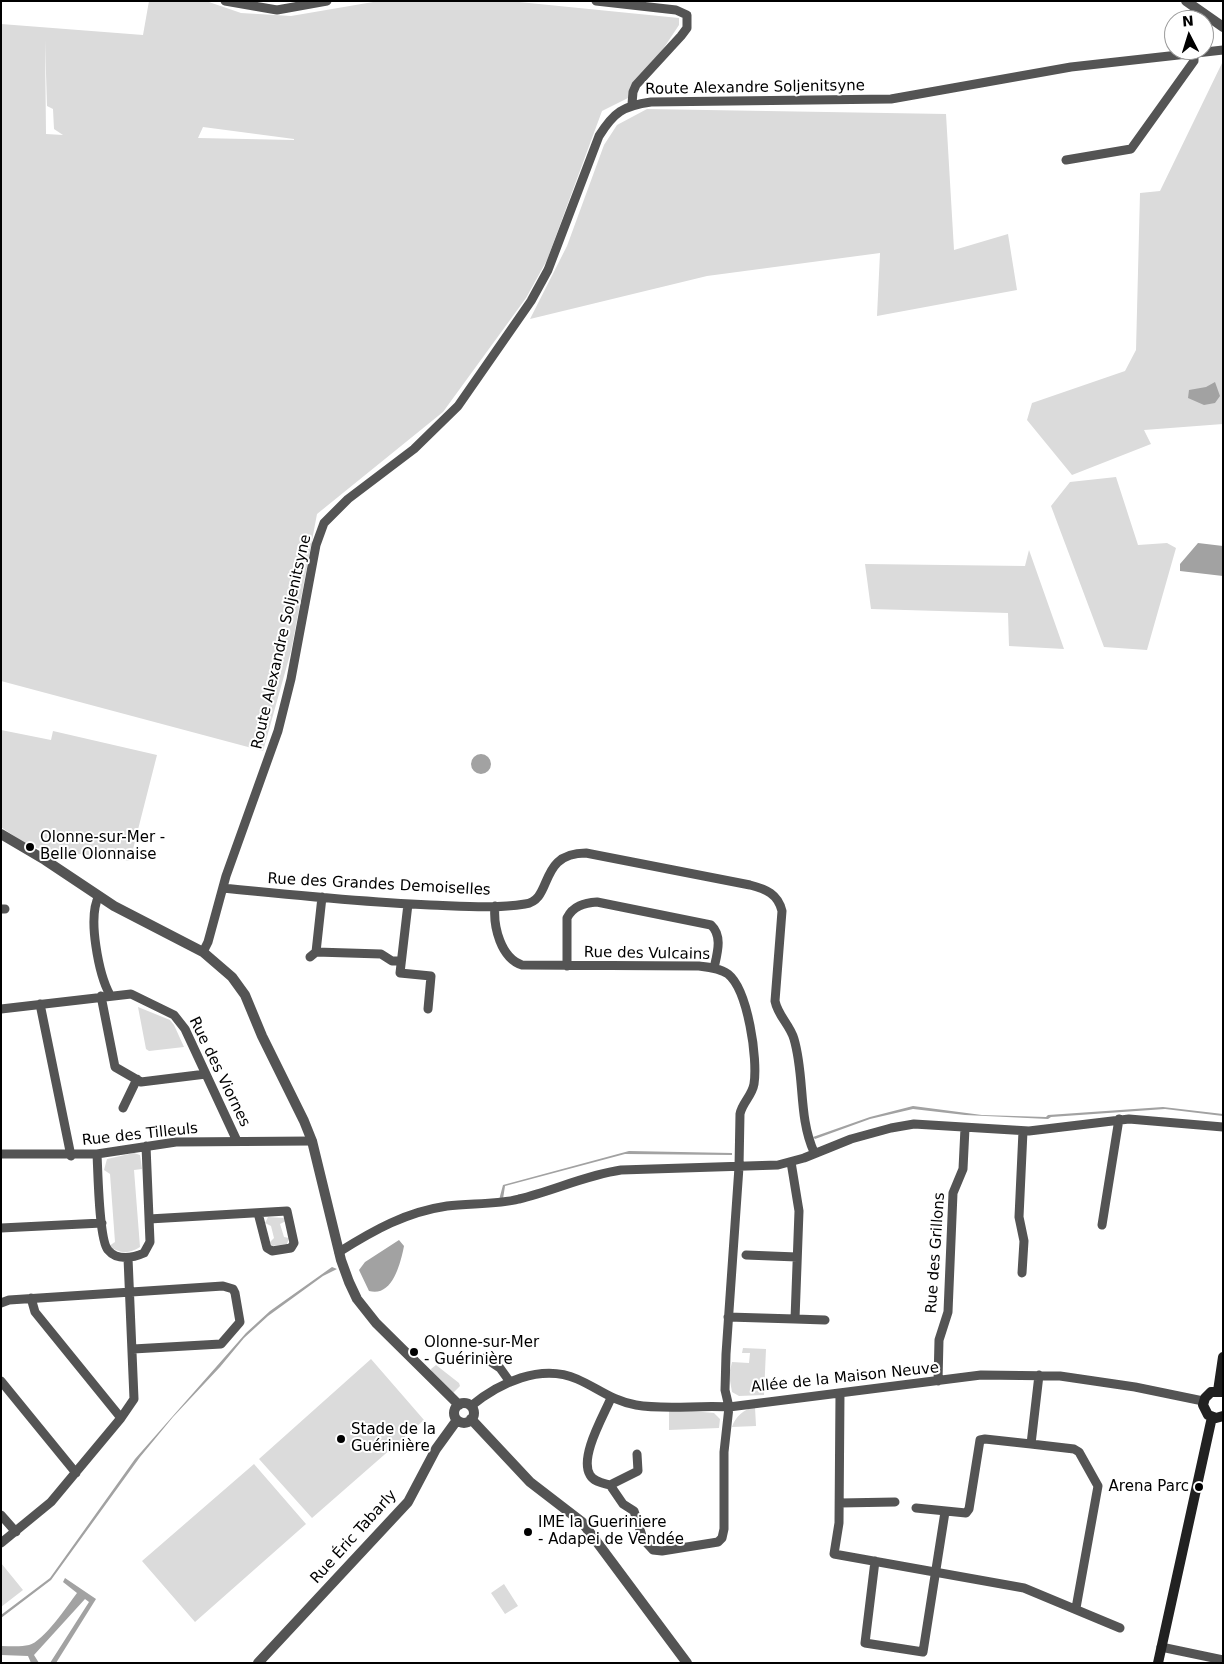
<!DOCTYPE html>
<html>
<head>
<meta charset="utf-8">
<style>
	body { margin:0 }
	#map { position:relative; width:1224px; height:1664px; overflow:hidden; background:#fff; font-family:"DejaVu Sans",sans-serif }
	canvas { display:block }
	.frame { position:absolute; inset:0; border:2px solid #000; pointer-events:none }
	.north { position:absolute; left:1164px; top:10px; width:50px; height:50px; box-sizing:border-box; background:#fff; border:1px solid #999; border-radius:50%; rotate:355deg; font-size:14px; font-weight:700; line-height:20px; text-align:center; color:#000 }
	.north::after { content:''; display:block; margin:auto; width:18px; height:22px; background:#000; clip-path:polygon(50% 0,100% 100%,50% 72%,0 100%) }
</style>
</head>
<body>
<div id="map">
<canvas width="1224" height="1664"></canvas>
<div class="frame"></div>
<div class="north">N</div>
</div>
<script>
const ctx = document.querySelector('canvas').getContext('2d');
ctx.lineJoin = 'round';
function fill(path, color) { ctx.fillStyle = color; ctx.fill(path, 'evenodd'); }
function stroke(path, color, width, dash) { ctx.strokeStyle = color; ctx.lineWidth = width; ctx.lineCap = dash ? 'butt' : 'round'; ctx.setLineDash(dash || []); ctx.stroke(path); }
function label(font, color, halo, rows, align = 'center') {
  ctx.font = font + ' "DejaVu Sans",sans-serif'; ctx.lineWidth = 4; ctx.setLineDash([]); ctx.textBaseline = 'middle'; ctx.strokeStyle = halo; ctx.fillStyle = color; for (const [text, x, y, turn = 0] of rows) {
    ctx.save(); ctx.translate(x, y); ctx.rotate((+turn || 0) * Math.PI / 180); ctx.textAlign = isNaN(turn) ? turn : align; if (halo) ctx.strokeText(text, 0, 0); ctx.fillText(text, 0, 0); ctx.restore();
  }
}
fill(new Path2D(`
	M 149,1 L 206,1 L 241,13 L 291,16 L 379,1 L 509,1 L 679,18 L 679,25 L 632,96 L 602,111 L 547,260 L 526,298 L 443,412 L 317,514 L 291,651 L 263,751 L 1,681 L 1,24 L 143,35 ZM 45,40 L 47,106 L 53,109 L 54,129 L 63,135 L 46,134 ZM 203,127 L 294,139 L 294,140 L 198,138 Z
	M 1223,61 L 1223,424 L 1144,430 L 1151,444 L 1072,475 L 1027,420 L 1032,403 L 1125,371 L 1136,350 L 1140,193 L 1160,191 Z
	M 647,109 L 946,114 L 954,250 L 1008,234 L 1017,290 L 877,316 L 880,253 L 707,276 L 530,319 L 567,246 L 604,145 L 617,125 Z
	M 1116,477 L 1138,545 L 1167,543 L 1176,548 L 1147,650 L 1104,647 L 1051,506 L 1070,482 Z
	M 1029,550 L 1064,649 L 1009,646 L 1008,613 L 871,609 L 865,564 L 1025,566 Z
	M 1,730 L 51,740 L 53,731 L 157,755 L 130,861 L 30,847 L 1,827 Z
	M 138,1007 L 170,1020 L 174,1025 L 184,1047 L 149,1051 L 146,1049 Z
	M 134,1153 L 140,1155 L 142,1169 L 134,1170 L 140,1247 C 129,1254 120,1254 109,1246 L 115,1242 L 110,1174 L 104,1170 L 107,1159 Z
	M 268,1217 L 284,1218 L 286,1221 L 280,1224 L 284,1237 L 289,1238 L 287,1244 L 272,1246 L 270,1242 L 274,1238 L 271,1226 L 265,1223 Z
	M 743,1348 L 766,1349 L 764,1395 L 739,1396 L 732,1392 L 729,1375 L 732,1362 L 749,1363 L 750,1353 L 742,1353 Z
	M 371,1359 L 424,1420 L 312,1518 L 259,1459 Z
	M 436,1365 L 459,1383 L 460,1386 L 453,1393 L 432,1373 L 431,1369 Z
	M 755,1407 L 756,1426 L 732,1427 C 735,1417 744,1409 755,1407 Z
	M 669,1409 L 714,1413 L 720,1419 L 719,1428 L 669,1430 Z
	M 254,1464 L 306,1524 L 195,1622 L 142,1561 Z
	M 1,1563 L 23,1590 L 1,1607 Z
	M 504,1584 L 518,1606 L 505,1614 L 491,1593 Z`), '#dbdbdb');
fill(new Path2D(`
	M 1215,382 L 1220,396 L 1215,403 L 1204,405 L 1188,398 L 1189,390 L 1206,387 Z
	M 1198,543 L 1223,546 L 1223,576 L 1180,571 L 1180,564 Z
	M471 764a10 10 0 1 1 20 0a10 10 0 1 1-20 0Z
	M 913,1106 L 982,1115 L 1046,1117 L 1048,1115 L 1163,1107 L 1223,1114 L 1223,1116 L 1165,1109 L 1051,1117 L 1048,1119 L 965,1115 L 913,1109 L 870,1119 L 815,1139 L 813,1137 L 870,1117 Z
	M 629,1151 L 732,1153 L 732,1155 L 625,1154 L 505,1186 L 503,1199 L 499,1200 L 503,1185 Z
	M 399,1240 L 404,1246 L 403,1251 C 399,1268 391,1297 369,1291 L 359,1270 L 365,1262 Z
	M 332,1267 L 337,1269 L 323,1276 L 268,1316 L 244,1338 L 220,1367 L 173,1417 L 140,1457 L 51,1580 L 1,1618 L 1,1615 L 50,1578 L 135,1459 L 246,1333 L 270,1311 Z
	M 65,1578 L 96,1599 L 56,1663 L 50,1663 L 89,1602 L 85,1599 L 34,1655 L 39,1663 L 31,1663 L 28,1656 L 1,1655 L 1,1646 C 10,1646 21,1647 29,1645 C 43,1642 68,1605 77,1593 L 63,1582 Z`), '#a2a2a2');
stroke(new Path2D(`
	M 225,1 L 277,10 L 327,1
	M 596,1 L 676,10 L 687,15 L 687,28 L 681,36 L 636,85 L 633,92 L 632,104
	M 1066,160 L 1131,149 L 1194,61 L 1194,54
	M 223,888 C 291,895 361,902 430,905 C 461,906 494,909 525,904 C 554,900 537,853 586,853 L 750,885 C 766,889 778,894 782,911 L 775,1001 C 778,1016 790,1025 794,1039 C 805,1076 798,1117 814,1152
	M 99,896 C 87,917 99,975 110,995
	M 408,904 L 400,973 L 431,976 L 428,1009
	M 495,906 C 493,927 501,958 522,965 L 699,966 C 708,967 720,968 728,974 C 748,990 758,1059 754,1084 C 752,1096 742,1103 740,1114 L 739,1167 L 726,1354 L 725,1390 L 729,1407 L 724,1452 L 724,1529 L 722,1538 L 718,1542 L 662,1551 L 653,1550 L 643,1539 L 634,1511 L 623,1504 L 610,1485 C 603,1483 594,1482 590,1475 C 579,1457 604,1415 611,1398
	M 1,909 L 5,909
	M 203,952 L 208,942 L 226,876 L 278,731 L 291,679 L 316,545 L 324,523 L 348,499 L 414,449 L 458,406 L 531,301 L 548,270 L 599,136 C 614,112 623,106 651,102 L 891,99 L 1071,67 L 1223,50
	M 316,952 L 381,954 L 392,961 L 401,961
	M 310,957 L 316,952 L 322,897
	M 567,966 L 567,918 C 573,906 584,903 597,902 L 711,925 C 723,936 717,954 714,968
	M 101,996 L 115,1067 L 141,1082 L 206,1074
	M 40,1004 L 71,1156
	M 1,1009 L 131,994 L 174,1015 L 185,1029 L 237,1141
	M 123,1108 L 137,1079
	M 1,1154 L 97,1154 L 176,1142 L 312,1141
	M 97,1154 C 98,1172 99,1240 108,1250 C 117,1261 133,1258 144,1253 L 150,1242 L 146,1146
	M 149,1219 L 287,1211 L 294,1243 L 291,1248 L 272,1251 L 267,1248 L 258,1213
	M 1102,1225 L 1119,1119
	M 1,1228 L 102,1223
	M 339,1252 C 374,1230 406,1212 447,1206 C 470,1203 496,1205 519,1199 C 553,1191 586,1175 621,1170 L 778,1165 L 804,1158 L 851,1139 L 891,1128 L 914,1124 L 1029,1131 L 1129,1119 L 1223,1127
	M 746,1255 L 797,1257
	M 1022,1273 L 1024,1241 L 1019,1217 L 1023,1131
	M 31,1298 L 35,1312 L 121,1418
	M 1,1303 L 9,1300 L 223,1286 L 233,1289 L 235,1293 L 240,1322 L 221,1344 L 133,1349
	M 728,1317 L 795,1319 L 799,1211 L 791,1162
	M 795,1319 L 825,1320
	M 485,1358 L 500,1368 L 510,1382
	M 1039,1375 L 1031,1444 L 1074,1449 L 1079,1452 L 1098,1486 L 1076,1608
	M 1,1381 L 76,1473
	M 938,1381 L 939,1340 L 948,1312 L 953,1193 L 963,1169 L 965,1128
	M 840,1393 L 839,1523 L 834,1554 L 1024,1588 L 1120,1628
	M 471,1406 C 499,1383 541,1363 577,1379 C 598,1388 612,1401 636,1405 C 664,1410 699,1405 729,1407 L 981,1375 L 1060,1376 L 1135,1387 L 1203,1401
	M 610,1485 L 638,1471 L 637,1454
	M 840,1503 L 895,1502
	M 916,1508 L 966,1513 L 969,1509 L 980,1440 L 985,1439 L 1031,1444
	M 1,1515 L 16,1532
	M 1,1543 L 51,1502 L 121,1418 L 134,1399 L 128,1258
	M 875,1561 L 865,1643 L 923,1652 L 945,1512
	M 1161,1647 L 1223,1660`), '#545454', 9);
stroke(new Path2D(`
	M 1186,1 L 1223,27
	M 1,834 L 45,860 L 114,906 L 203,952 L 232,977 L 245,995 L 262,1036 L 304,1121 L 312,1141 L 341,1260 L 349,1282 L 357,1299 L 376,1323 L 459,1405
	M454 1413a10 10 0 1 1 20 0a10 10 0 1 1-20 0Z
	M 471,1419 L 530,1482 L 582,1522 L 687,1663
	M 258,1663 L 408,1502 L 436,1449 L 457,1420`), '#545454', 10);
stroke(new Path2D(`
	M 1218,1391 L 1223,1357
	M 1223,1392 L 1211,1392 L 1205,1398 L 1203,1405 L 1208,1415 L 1216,1418 L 1223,1416
	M 1158,1663 L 1212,1417`), '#212121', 10);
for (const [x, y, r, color] of [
	[30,847,5,"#000"],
	[414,1352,5,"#000"],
	[341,1439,5,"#000"],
	[1199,1487,5,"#000"],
	[528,1532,5,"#000"]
]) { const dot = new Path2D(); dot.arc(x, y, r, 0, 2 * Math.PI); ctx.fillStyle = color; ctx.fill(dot); stroke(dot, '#fff', 2); }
label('15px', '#000', '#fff', [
	["Route Alexandre Soljenitsyne",755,88,-1],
	["Route Alexandre Soljenitsyne",282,642,-77],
	["Rue des Grandes Demoiselles",379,885,3],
	["Rue des Vulcains",647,954,1],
	["Rue des Viornes",219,1072,64],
	["Rue des Tilleuls",140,1135,-6],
	["Rue des Grillons",936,1253,-86],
	["Allée de la Maison Neuve",845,1378,-6],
	["Rue Éric Tabarly",354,1537,-48]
]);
label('15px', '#000', '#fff', [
	["Olonne-sur-Mer -",40,838],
	["Belle Olonnaise",40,855],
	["Olonne-sur-Mer",424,1343],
	["- Guérinière",424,1360],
	["Stade de la",351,1430],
	["Guérinière",351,1447],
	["Arena Parc",1189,1487,"right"],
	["IME la Gueriniere",538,1523],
	["- Adapei de Vendée",538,1540]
], 'left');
</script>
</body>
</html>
